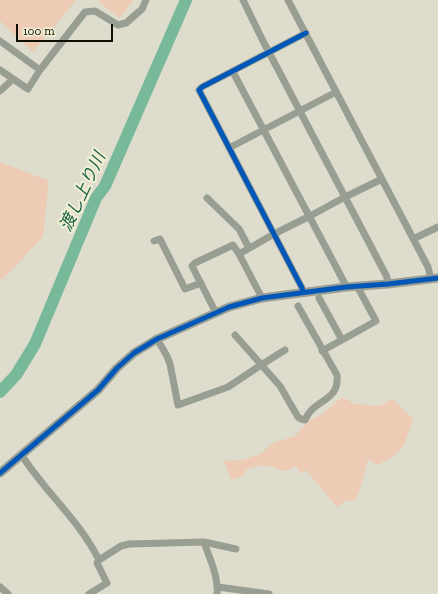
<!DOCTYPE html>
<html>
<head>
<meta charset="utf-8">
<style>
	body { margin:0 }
	#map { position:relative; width:438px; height:594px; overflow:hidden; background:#dedccd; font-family:"Zilla Slab",serif }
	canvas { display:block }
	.scale { position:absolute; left:16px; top:24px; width:97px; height:18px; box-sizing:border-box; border:2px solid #0e0e05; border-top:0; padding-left:5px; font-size:12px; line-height:14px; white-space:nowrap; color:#0e0e05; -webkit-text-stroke:3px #f1f0d4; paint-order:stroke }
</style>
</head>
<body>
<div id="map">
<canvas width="438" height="594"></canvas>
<div class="scale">100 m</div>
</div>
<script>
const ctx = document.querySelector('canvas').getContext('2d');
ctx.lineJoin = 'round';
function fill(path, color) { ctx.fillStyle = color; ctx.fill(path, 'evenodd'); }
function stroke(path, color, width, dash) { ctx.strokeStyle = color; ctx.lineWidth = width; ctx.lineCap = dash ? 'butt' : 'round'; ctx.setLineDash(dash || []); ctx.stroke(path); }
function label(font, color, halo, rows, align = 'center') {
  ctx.font = font + ' "Zilla Slab","Noto Sans JP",serif'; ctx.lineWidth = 4; ctx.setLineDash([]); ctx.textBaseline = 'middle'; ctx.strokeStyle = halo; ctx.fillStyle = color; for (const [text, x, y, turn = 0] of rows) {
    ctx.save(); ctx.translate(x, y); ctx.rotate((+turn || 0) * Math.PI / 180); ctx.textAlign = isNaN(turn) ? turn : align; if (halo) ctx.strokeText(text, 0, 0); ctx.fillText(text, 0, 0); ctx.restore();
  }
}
fill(new Path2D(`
	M 0,0 L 76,0 L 33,52 L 0,21 Z
	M 97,0 L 134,0 L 119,18 Z
	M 0,162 L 49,181 L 43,237 L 3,279 L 0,279 Z
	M 344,398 L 355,404 L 380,406 L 392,398 L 413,419 L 404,445 L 395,455 L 378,465 L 368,459 L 361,486 L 356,500 L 345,501 L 337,507 L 306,470 L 301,474 L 296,466 L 285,471 C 268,465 264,463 247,469 L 242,477 L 231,480 L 224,461 L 242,460 L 260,454 L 273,443 L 295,436 L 310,420 L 323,414 L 338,400 Z`), '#edcbb4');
stroke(new Path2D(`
	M 0,392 L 16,375 L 35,344 L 96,198 L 105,186 L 186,0`), '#78b999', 12);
stroke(new Path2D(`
	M 243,0 L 262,39 L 387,277 L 388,284
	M 288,0 L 428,267 L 431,279
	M 0,41 L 40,70 L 85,12 L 95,11 L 118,25 L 126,23 L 142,9 L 146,0
	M 0,70 L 28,89 L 40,70
	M 233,72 L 344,282 L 346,287
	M 0,91 L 13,79
	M 229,148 L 336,92
	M 207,198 L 239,229 L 249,248
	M 413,239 L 438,227
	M 154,241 L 160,239 L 185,289 L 201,283
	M 239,254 L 274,234 L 310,216 L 345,197 L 382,179
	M 303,292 L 302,288 L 199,90 L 202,87 L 306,33
	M 319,298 L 342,340
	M 216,313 L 192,266 L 195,263 L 233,245 L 239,254 L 262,298
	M 235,335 L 280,386 L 298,417 L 301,419 L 305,420 C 313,399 340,402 337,375 L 298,306
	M 157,339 L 167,356 L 170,364 L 178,405 L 228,387 L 261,365 L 285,350
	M 322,351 L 376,321 L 357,286
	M 22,456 C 33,472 45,487 58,502 C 74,521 88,538 99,560
	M 204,542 C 209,557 219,577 217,594
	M 0,587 L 8,594
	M 218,587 L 269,594
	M 89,594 L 107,583 L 97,563 L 99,560 L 121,546 L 129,544 L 204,542 L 236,549`), '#999e93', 7);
stroke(new Path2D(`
	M 0,473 L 98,390 L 117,368 L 134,353 L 157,339 L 229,307 L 262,298 L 346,287 L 388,284 L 438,278`), '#999e93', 9);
stroke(new Path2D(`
	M 303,292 L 302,288 L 199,90 L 202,87 L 306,33
	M 0,473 L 98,390 L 117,368 L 134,353 L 157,339 L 229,307 L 262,298 L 346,287 L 388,284 L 438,278`), '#0057b8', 5);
label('italic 17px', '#1a6045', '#f1f0d4', [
	["渡し上り川",83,192,-65]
]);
</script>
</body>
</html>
